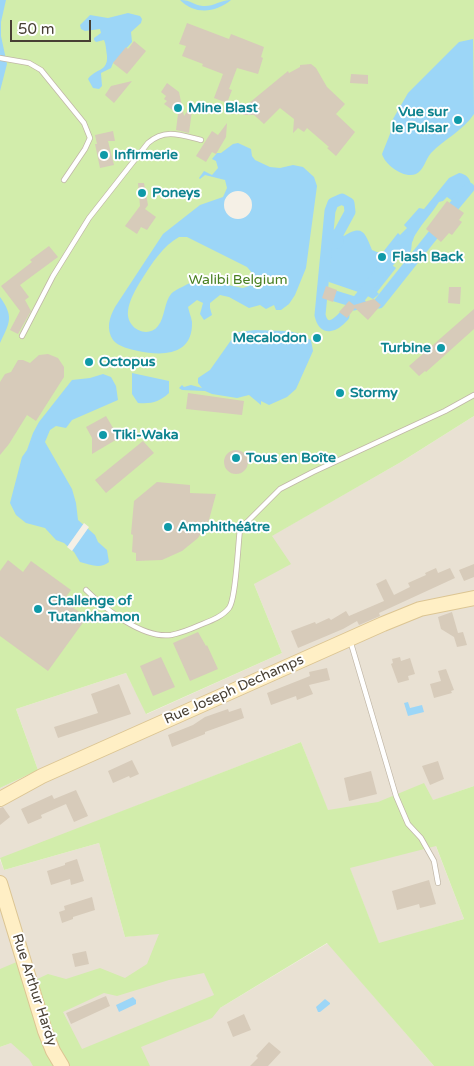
<!DOCTYPE html>
<html>
<head>
<meta charset="utf-8">
<style>
	body { margin:0 }
	#map { position:relative; width:474px; height:1066px; overflow:hidden; background:#f5f0e6; font-family:"Varela Round",sans-serif }
	canvas { display:block }
	.scale { position:absolute; left:10px; top:20px; width:81px; height:22px; box-sizing:border-box; border:2px solid #484034; border-top:0; padding-left:6px; font-size:15px; line-height:18px; white-space:nowrap; color:#484034; -webkit-text-stroke:4px #fff; paint-order:stroke }
</style>
</head>
<body>
<div id="map">
<canvas width="474" height="1066"></canvas>
<div class="scale">50 m</div>
</div>
<script>
const ctx = document.querySelector('canvas').getContext('2d');
ctx.lineJoin = 'round';
function fill(path, color) { ctx.fillStyle = color; ctx.fill(path, 'evenodd'); }
function stroke(path, color, width, dash) { ctx.strokeStyle = color; ctx.lineWidth = width; ctx.lineCap = dash ? 'butt' : 'round'; ctx.setLineDash(dash || []); ctx.stroke(path); }
function label(font, color, halo, rows, align = 'center') {
  ctx.font = font + ' "Varela Round",sans-serif'; ctx.lineWidth = 4; ctx.setLineDash([]); ctx.textBaseline = 'middle'; ctx.strokeStyle = halo; ctx.fillStyle = color; for (const [text, x, y, turn = 0] of rows) {
    ctx.save(); ctx.translate(x, y); ctx.rotate((+turn || 0) * Math.PI / 180); ctx.textAlign = isNaN(turn) ? turn : align; if (halo) ctx.strokeText(text, 0, 0); ctx.fillText(text, 0, 0); ctx.restore();
  }
}
fill(new Path2D(`
	M 474,416 L 474,786 L 420,805 L 464,919 L 379,944 L 301,742 L 0,859 L 0,788 L 38,770 L 16,709 L 126,673 L 147,714 L 282,653 L 254,584 L 271,536 L 401,462 Z
	M 99,843 L 125,937 L 186,930 L 220,1008 L 328,943 L 434,1066 L 0,1066 L 0,1047 L 42,1031 L 0,1019 L 0,860 L 4,870 Z`), '#e9e1d3');
fill(new Path2D(`
	M 0,0 L 474,0 L 474,416 L 401,462 L 272,536 L 291,564 L 254,584 L 282,653 L 146,714 L 126,673 L 16,709 L 38,770 L 0,788 Z
	M 301,742 L 328,810 L 378,802 L 424,783 L 433,800 L 474,786 L 474,1066 L 434,1066 L 327,943 L 220,1008 L 212,1018 L 141,1047 L 150,1066 L 66,1066 L 56,1050 L 33,981 L 48,974 L 66,979 L 100,968 L 125,978 L 147,964 L 159,934 L 125,937 L 99,843 L 4,870 L 0,858 ZM 436,846 L 464,919 L 379,943 L 350,868 ZM 204,973 L 214,995 L 82,1049 L 63,1012 L 104,993 L 117,996 L 169,980 Z
	M 19,961 L 59,1066 L 33,1066 L 29,1059 L 11,1043 L 0,1047 L 0,969 Z`), '#d2edab');
fill(new Path2D(`
	M 0,0 L 6,0 L 1,22 L 1,36 L 7,64 L 0,91 Z
	M 180,0 C 192,0 193,5 203,6 C 213,7 220,0 231,0 C 215,13 195,15 180,0 Z
	M 128,13 L 140,16 L 142,19 L 141,23 L 131,32 L 132,42 L 113,63 L 111,68 L 101,73 L 102,86 L 99,89 L 93,88 L 88,79 C 96,68 108,72 107,56 C 106,50 106,44 104,40 L 96,42 L 94,40 L 94,38 L 101,33 L 100,29 L 85,31 L 81,29 L 80,25 L 90,15 L 108,18 Z
	M 473,39 L 474,114 C 463,131 444,139 431,153 C 425,160 424,170 416,174 C 404,179 385,165 382,154 L 390,134 L 393,119 L 408,93 L 459,42 Z
	M 238,143 L 251,149 L 252,156 L 255,160 L 270,167 L 280,168 L 293,165 L 303,167 L 314,177 L 317,186 L 306,268 L 295,295 L 289,304 L 281,310 L 276,310 L 274,305 L 266,309 L 260,305 L 249,308 L 229,297 L 220,295 L 210,303 L 210,308 L 212,315 L 204,320 L 200,314 L 203,303 L 197,300 L 188,307 C 189,312 191,316 192,322 C 193,356 162,356 138,351 C 130,349 119,347 113,340 C 106,329 109,318 115,307 L 163,234 L 200,205 L 223,197 L 227,188 L 225,180 L 205,175 L 200,179 L 199,178 L 204,171 L 212,175 L 218,168 L 216,161 L 212,159 L 217,153 L 221,153 L 233,144 ZM 179,237 L 187,237 L 247,267 L 253,274 L 253,280 L 249,286 L 243,288 C 233,286 200,279 194,281 C 190,283 173,291 171,294 C 164,303 165,317 158,326 C 148,339 126,329 128,311 C 129,301 136,288 142,279 C 152,263 163,246 179,237 Z
	M 459,173 C 474,175 474,192 463,200 L 459,198 L 454,202 L 447,197 L 443,201 L 439,202 C 432,213 418,228 413,239 C 410,246 414,251 406,256 L 397,247 L 385,260 L 396,268 L 377,292 L 379,294 L 373,299 L 364,294 L 329,282 L 325,274 L 319,272 L 320,270 L 328,270 L 330,265 L 331,239 L 328,238 L 330,232 L 337,228 L 340,229 L 339,234 L 344,236 C 363,224 365,233 372,250 L 377,252 L 383,252 L 398,233 L 400,235 L 407,228 L 404,225 L 419,208 L 424,209 L 449,178 Z
	M 0,297 C 14,317 10,322 0,343 Z
	M 255,330 L 287,331 L 297,333 L 311,340 L 313,351 L 296,389 L 287,397 L 269,405 L 261,401 L 261,405 L 249,395 L 237,398 L 212,394 L 205,391 L 182,390 L 179,388 L 182,385 L 184,387 L 191,385 L 202,388 L 198,383 L 198,378 L 210,370 L 234,336 L 239,332 Z
	M 132,373 L 169,381 L 169,393 C 159,402 152,404 138,403 L 132,394 Z
	M 103,374 L 111,377 L 116,386 L 118,400 L 72,420 L 66,428 L 56,426 L 50,430 L 45,442 L 72,489 L 76,503 L 78,520 L 95,535 L 98,542 L 107,550 L 109,562 C 101,569 90,565 80,562 L 74,552 L 64,543 L 56,540 L 45,528 L 26,523 L 16,515 L 10,503 L 22,457 L 27,450 L 33,433 L 39,422 L 72,380 L 90,378 Z
	M 408,702 L 410,708 L 422,705 L 424,712 L 408,716 L 404,703 Z
	M 133,997 L 136,1000 L 136,1004 L 119,1012 L 116,1005 Z
	M 325,999 L 330,1003 L 330,1004 L 320,1012 L 318,1012 L 316,1007 Z`), '#9cd6f7');
fill(new Path2D(`
	M224 205a14 14 0 1 1 28 0a14 14 0 1 1-28 0Z
	M 84,523 L 89,527 L 72,551 L 67,547 Z`), '#f5f0e6');
stroke(new Path2D(`
	M 454,206 L 469,188
	M 338,243 L 337,236 L 350,212 L 349,203 L 342,199 L 333,203 L 330,211 L 320,315 C 324,332 335,326 344,316
	M 335,296 L 361,304
	M 379,303 L 433,235
	M 354,305 L 408,238`), '#9cd6f7', 11);
fill(new Path2D(`
	M 187,23 L 229,39 L 231,34 L 264,47 L 261,57 L 263,58 L 258,74 L 237,68 L 229,89 L 232,90 L 227,103 L 214,98 L 223,74 L 202,66 L 203,64 L 182,56 L 186,46 L 179,44 Z
	M 134,41 L 146,51 L 127,74 L 113,63 L 126,47 L 128,49 Z
	M 311,64 L 316,68 L 327,87 L 345,104 L 336,114 L 355,132 L 336,156 L 327,148 L 329,147 L 307,128 L 304,132 L 298,128 L 293,133 L 294,119 L 280,108 L 264,124 L 254,115 L 243,115 L 243,108 L 288,71 L 289,73 L 300,67 L 300,65 Z
	M 351,74 L 368,75 L 368,84 L 350,83 Z
	M 132,81 L 114,103 L 105,95 L 111,86 Z
	M 167,83 L 179,92 L 184,116 L 193,103 L 189,133 L 176,130 L 178,114 L 164,104 L 167,101 L 164,99 L 166,96 L 161,92 Z
	M 227,123 L 226,137 L 216,154 L 212,152 L 206,162 L 196,156 L 212,131 L 218,135 Z
	M 113,131 L 115,141 L 108,141 L 114,165 L 100,168 L 95,144 L 97,144 L 95,135 Z
	M 138,183 L 144,183 L 148,205 L 145,209 L 156,217 L 147,230 L 141,227 L 137,234 L 125,226 L 140,206 Z
	M 447,201 L 464,213 L 459,220 L 462,222 L 452,235 L 449,233 L 441,242 L 426,229 Z
	M 49,246 L 58,257 L 20,285 L 29,297 L 25,300 L 31,311 L 18,334 L 10,330 L 20,311 L 1,286 L 32,262 L 30,260 Z
	M 326,286 L 337,290 L 333,302 L 322,298 Z
	M 449,287 L 461,287 L 460,304 L 448,303 Z
	M 374,299 L 381,305 L 368,320 L 355,308 L 347,318 L 339,312 L 349,301 L 354,305 Z
	M 474,309 L 474,329 L 426,372 L 425,371 L 419,376 L 409,366 Z
	M 48,354 L 58,358 L 64,367 L 64,377 L 36,421 L 27,415 L 9,444 L 0,455 L 0,382 L 5,374 L 11,372 L 18,360 L 23,360 L 30,363 L 39,355 Z
	M 188,393 L 244,401 L 242,415 L 186,409 Z
	M 106,416 L 119,438 L 92,454 L 92,438 L 86,427 Z
	M 143,441 L 154,453 L 106,493 L 95,480 Z
	M224 462a12 12 0 1 1 24 0a12 12 0 1 1-24 0Z
	M 157,482 L 190,485 L 190,493 L 216,494 L 209,520 L 198,538 L 182,551 L 162,560 L 136,561 L 136,553 L 132,552 L 133,535 L 131,534 L 134,501 Z
	M 8,560 L 23,572 L 31,561 L 71,590 L 63,601 L 87,617 L 48,671 L 0,636 L 0,571 Z
	M 474,564 L 474,577 L 464,581 L 459,570 Z
	M 436,568 L 438,573 L 450,568 L 455,578 L 379,613 L 380,616 L 359,625 L 357,621 L 343,629 L 298,648 L 291,631 L 315,622 L 316,624 L 329,618 L 331,620 L 346,611 L 349,616 L 384,601 L 376,584 L 386,579 L 394,595 L 410,587 L 408,583 L 426,575 L 425,573 Z
	M 452,612 L 458,633 L 463,632 L 467,645 L 457,647 L 454,637 L 441,629 L 438,617 Z
	M 198,632 L 206,646 L 207,645 L 218,669 L 190,681 L 173,643 Z
	M 161,657 L 175,687 L 153,696 L 140,666 Z
	M 400,657 L 401,661 L 410,658 L 415,674 L 408,676 L 409,680 L 398,683 L 391,664 L 393,663 L 392,659 Z
	M 327,668 L 330,680 L 309,685 L 313,694 L 297,700 L 296,696 L 271,705 L 267,693 L 310,676 L 309,672 Z
	M 446,669 L 454,690 L 451,691 L 452,693 L 434,698 L 430,684 L 441,681 L 438,671 Z
	M 119,684 L 131,714 L 58,738 L 54,727 L 98,713 L 91,694 Z
	M 241,708 L 244,718 L 205,732 L 205,734 L 172,747 L 168,735 L 193,725 L 205,717 L 228,709 L 229,712 Z
	M 132,760 L 139,774 L 130,778 L 129,776 L 113,783 L 108,771 Z
	M 438,761 L 444,779 L 430,785 L 422,766 Z
	M 371,771 L 377,794 L 349,801 L 344,778 Z
	M 76,790 L 88,816 L 74,822 L 66,804 L 41,815 L 42,818 L 28,824 L 21,809 L 52,795 L 54,799 Z
	M 3,807 L 10,817 L 0,825 L 0,808 Z
	M 77,859 L 84,881 L 71,885 L 70,879 L 51,885 L 47,871 L 65,865 L 65,863 Z
	M 429,880 L 436,904 L 420,908 L 419,904 L 397,910 L 392,891 Z
	M 92,897 L 95,910 L 73,917 L 73,919 L 62,923 L 59,912 L 65,910 L 64,906 Z
	M 86,951 L 89,964 L 75,967 L 72,954 Z
	M 106,996 L 110,1006 L 71,1024 L 66,1013 Z
	M 244,1014 L 251,1030 L 233,1037 L 227,1022 Z
	M 269,1042 L 281,1052 L 268,1066 L 250,1066 L 258,1058 L 256,1056 Z`), '#d7cbba');
const lane = new Path2D(`
	M 0,58 L 29,63 L 41,70 L 84,123 L 90,138 L 85,149 L 64,180
	M 22,336 L 53,276 L 89,218 L 148,143 C 165,128 181,135 201,140
	M 86,590 C 105,609 143,639 171,635 C 181,633 191,629 200,625 C 210,621 222,617 229,608 C 236,599 238,544 240,529 L 280,489 L 313,472 L 445,411 L 474,395
	M 350,640 L 396,796 L 408,824 L 421,838 L 434,861 L 438,883`);
const secondary = new Path2D(`
	M 0,799 L 42,776 L 383,624 L 420,609 L 474,598
	M 0,883 L 45,1031 L 53,1051 L 62,1066`);
stroke(lane, '#c1b7a7', 6);
stroke(secondary, '#dcc593', 16);
stroke(lane, '#fff', 4.5);
stroke(secondary, '#ffefc5', 14);
for (const [x, y, r, color] of [
	[178,108,5,"#0f9aa8"],
	[458,120,5,"#0f9aa8"],
	[104,155,5,"#0f9aa8"],
	[142,193,5,"#0f9aa8"],
	[382,257,5,"#0f9aa8"],
	[317,338,5,"#0f9aa8"],
	[441,348,5,"#0f9aa8"],
	[89,362,5,"#0f9aa8"],
	[340,393,5,"#0f9aa8"],
	[103,435,5,"#0f9aa8"],
	[236,458,5,"#0f9aa8"],
	[168,527,5,"#0f9aa8"],
	[38,609,5,"#0f9aa8"]
]) { const dot = new Path2D(); dot.arc(x, y, r, 0, 2 * Math.PI); ctx.fillStyle = color; ctx.fill(dot); stroke(dot, '#fff', 2); }
label('bold 14px', '#0d838f', '#fff', [
	["Mine Blast",188,108],
	["Vue sur",448,112,"right"],
	["le Pulsar",448,128,"right"],
	["Infirmerie",114,155],
	["Poneys",152,193],
	["Flash Back",392,257],
	["Mecalodon",307,338,"right"],
	["Turbine",431,348,"right"],
	["Octopus",99,362],
	["Stormy",350,393],
	["Tiki-Waka",113,435],
	["Tous en Boîte",246,458],
	["Amphithéâtre",178,527],
	["Challenge of",48,601],
	["Tutankhamon",48,617]
], 'left');
label('14px', '#498022', '#fff', [
	["Walibi Belgium",238,280]
]);
label('14px', '#484034', '#fff', [
	["Rue Joseph Dechamps",234,690,-24],
	["Rue Arthur Hardy",34,990,72]
]);
</script>
</body>
</html>
